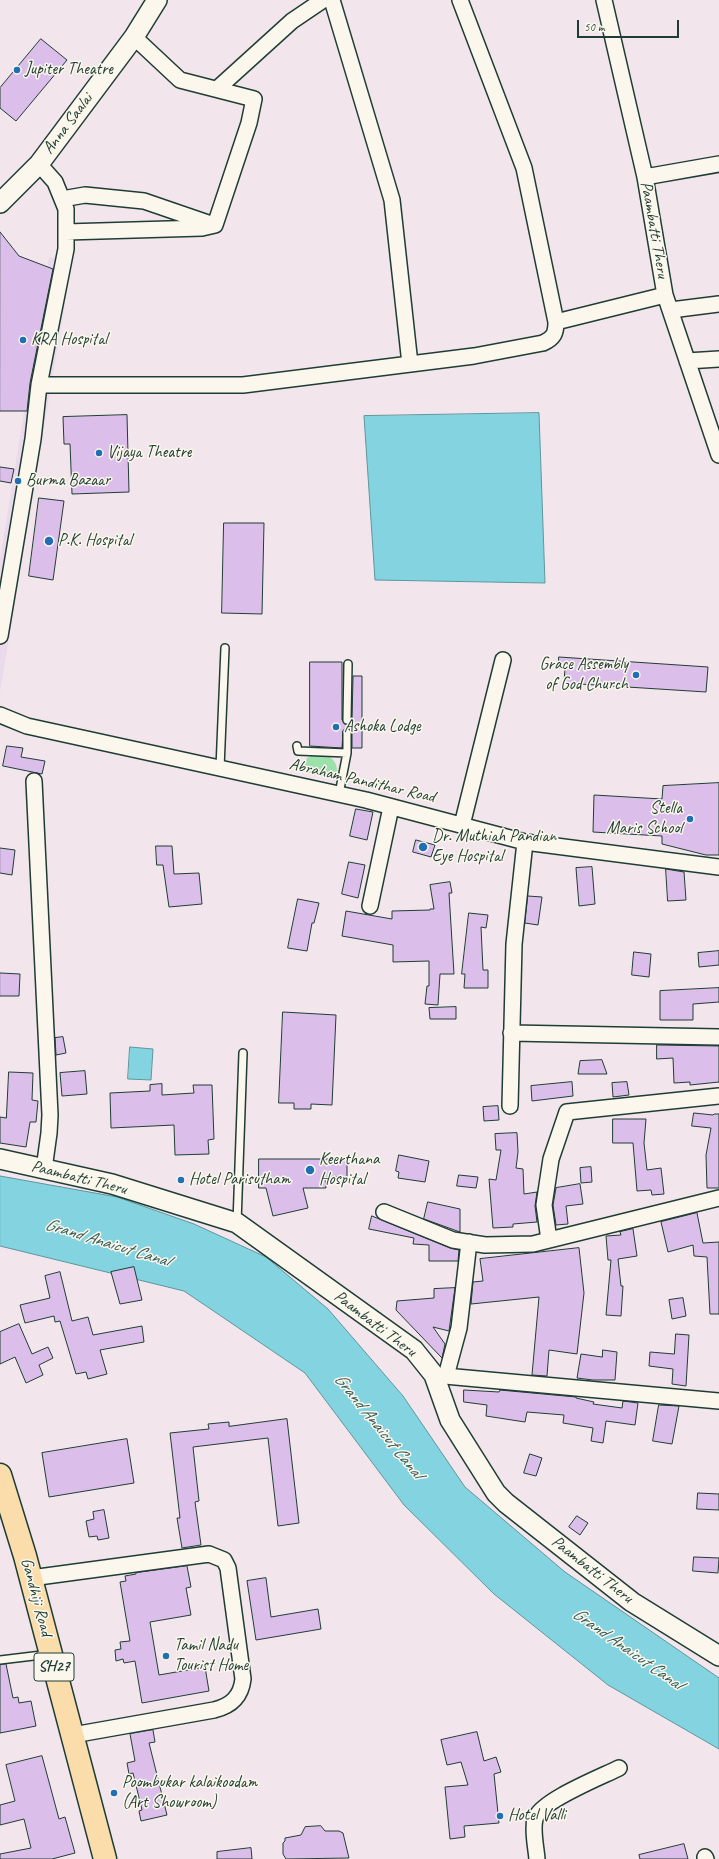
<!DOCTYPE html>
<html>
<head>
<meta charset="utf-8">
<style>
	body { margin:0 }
	#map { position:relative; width:719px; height:1859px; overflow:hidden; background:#f2e6ec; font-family:Caveat,sans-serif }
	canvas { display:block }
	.scale { position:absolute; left:577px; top:20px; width:102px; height:18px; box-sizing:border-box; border:2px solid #1f3d34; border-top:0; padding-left:5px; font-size:12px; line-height:14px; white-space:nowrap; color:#1f3d34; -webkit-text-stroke:3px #fbf7ec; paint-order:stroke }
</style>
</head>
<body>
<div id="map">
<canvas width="719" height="1859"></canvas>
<div class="scale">50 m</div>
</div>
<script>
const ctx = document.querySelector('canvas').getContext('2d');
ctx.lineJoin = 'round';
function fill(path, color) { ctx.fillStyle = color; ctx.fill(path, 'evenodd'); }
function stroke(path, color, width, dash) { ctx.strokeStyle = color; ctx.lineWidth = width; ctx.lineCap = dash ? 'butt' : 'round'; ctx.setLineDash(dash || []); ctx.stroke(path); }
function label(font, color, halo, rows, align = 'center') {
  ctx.font = font + ' Caveat,sans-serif'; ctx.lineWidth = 3; ctx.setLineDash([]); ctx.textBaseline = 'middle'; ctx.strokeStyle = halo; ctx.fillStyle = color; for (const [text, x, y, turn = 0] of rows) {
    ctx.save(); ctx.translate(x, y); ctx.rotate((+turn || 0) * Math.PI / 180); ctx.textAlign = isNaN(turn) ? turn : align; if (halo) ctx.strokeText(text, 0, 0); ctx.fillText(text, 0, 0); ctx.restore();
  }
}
fill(new Path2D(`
	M 49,257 L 72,260 L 0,692 L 0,559 Z`), '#ebdaec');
fill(new Path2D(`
	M 316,753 C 332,754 340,763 336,779 L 302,771 L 307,758 Z`), '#9ce0ac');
const water = new Path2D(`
	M 539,413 L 545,583 L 375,580 L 364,416 Z
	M 130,1047 L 153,1049 L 151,1080 L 128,1079 Z
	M 0,1176 L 117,1197 L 194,1224 L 266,1257 L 328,1309 L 403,1396 L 465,1487 L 565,1572 L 719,1678 L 719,1749 L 608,1685 L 494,1594 L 404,1505 L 305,1373 L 184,1291 L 0,1246 Z`);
fill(water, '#84d3e1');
stroke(water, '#5c979c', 1);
const building = new Path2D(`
	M 41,39 L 67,60 L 16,121 L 0,108 L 0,88 Z
	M 0,232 L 19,256 L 53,269 L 30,383 L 27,411 L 0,411 Z
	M 127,415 L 129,492 L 72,494 L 70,444 L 64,444 L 63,417 Z
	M 0,467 L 14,469 L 11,483 L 0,481 Z
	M 39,498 L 64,501 L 53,580 L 29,576 Z
	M 224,523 L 264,523 L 262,614 L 222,613 Z
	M 559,657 L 708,667 L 706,692 L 564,683 L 565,668 L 559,668 Z
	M 310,662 L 342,662 L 342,720 L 347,725 L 350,724 L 352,720 L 353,676 L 362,676 L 362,748 L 352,748 L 352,733 L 347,728 L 343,731 L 342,748 L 310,746 Z
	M 7,746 L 23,748 L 21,757 L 45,761 L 42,774 L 3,766 Z
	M 719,783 L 719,855 L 706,855 L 662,844 L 662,836 L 593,832 L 594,795 L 662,799 L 663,786 Z
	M 356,809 L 373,812 L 367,840 L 350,836 Z
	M 416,840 L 435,845 L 431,857 L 413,852 Z
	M 156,846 L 172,846 L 174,874 L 199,873 L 202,904 L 169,907 L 163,865 L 157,865 Z
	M 0,848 L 15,850 L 12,875 L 0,873 Z
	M 349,862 L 365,865 L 358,898 L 342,894 Z
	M 592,867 L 595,904 L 579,906 L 576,868 Z
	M 666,869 L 684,872 L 686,900 L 668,901 Z
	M 450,882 L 452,893 L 449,893 L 454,974 L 440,974 L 438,1005 L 425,1004 L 427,986 L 429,986 L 429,961 L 393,962 L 393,945 L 342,936 L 346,911 L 392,919 L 392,911 L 430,910 L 430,909 L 434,909 L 430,885 Z
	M 528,896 L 542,897 L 538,925 L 525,923 Z
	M 298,899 L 319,903 L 314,923 L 312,923 L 307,951 L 288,948 Z
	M 469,913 L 488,915 L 486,928 L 481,927 L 483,970 L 488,970 L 488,988 L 464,988 L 465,974 L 462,974 Z
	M 719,951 L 719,965 L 699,967 L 698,953 Z
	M 634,952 L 651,954 L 649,977 L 632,975 Z
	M 0,973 L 20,974 L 19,996 L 0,996 Z
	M 719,988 L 719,1002 L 693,1004 L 693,1020 L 660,1020 L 660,991 Z
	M 456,1007 L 456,1019 L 430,1019 L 429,1008 Z
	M 283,1012 L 336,1015 L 332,1105 L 311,1104 L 311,1109 L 294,1109 L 294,1103 L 279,1103 Z
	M 63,1037 L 66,1053 L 56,1055 L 55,1038 Z
	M 657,1045 L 719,1046 L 719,1082 L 690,1085 L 690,1082 L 674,1083 L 673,1058 L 657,1059 Z
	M 602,1060 L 607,1074 L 578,1074 L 580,1061 Z
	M 85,1071 L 87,1094 L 62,1096 L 60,1073 Z
	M 9,1072 L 33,1073 L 32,1100 L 38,1101 L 36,1122 L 30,1122 L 26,1147 L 0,1143 L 0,1117 L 6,1118 Z
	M 572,1082 L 573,1096 L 532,1101 L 531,1086 Z
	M 627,1082 L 629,1095 L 613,1097 L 612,1083 Z
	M 162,1084 L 162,1095 L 194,1093 L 193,1085 L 212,1085 L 214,1139 L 208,1140 L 209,1154 L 175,1155 L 174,1125 L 111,1128 L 110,1093 L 150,1091 L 150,1085 Z
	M 498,1106 L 499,1120 L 484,1121 L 483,1107 Z
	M 694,1113 L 713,1115 L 714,1114 L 719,1114 L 719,1188 L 707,1188 L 706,1155 L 711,1128 L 692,1126 Z
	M 613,1119 L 646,1119 L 644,1143 L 647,1170 L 661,1168 L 664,1194 L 652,1195 L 651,1190 L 637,1191 L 633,1143 L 613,1143 Z
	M 517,1133 L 518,1152 L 516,1168 L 523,1169 L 524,1194 L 537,1192 L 535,1206 L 537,1222 L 513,1224 L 513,1227 L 493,1228 L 489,1179 L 496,1180 L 501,1150 L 496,1150 L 495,1134 Z
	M 399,1155 L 429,1161 L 425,1182 L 398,1178 L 399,1172 L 396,1171 Z
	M 259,1159 L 347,1159 L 347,1177 L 325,1177 L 326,1188 L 303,1188 L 308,1208 L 273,1216 L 266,1188 L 259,1188 Z
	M 591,1167 L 592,1182 L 581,1183 L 580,1168 Z
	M 459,1175 L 478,1177 L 476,1188 L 457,1186 Z
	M 580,1184 L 583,1204 L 566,1206 L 568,1224 L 556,1225 L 553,1205 L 556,1188 Z
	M 428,1202 L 460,1209 L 460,1232 L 424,1219 Z
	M 697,1213 L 703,1243 L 719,1242 L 719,1314 L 710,1314 L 707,1257 L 694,1256 L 693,1245 L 668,1252 L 661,1222 Z
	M 372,1216 L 450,1248 L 459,1250 L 458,1261 L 429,1261 L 429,1245 L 413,1244 L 414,1238 L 369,1229 Z
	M 633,1229 L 637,1256 L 618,1259 L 621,1286 L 623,1286 L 621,1316 L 606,1315 L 611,1260 L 608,1260 L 606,1236 L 621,1235 L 620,1232 Z
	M 579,1248 L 584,1293 L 577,1354 L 549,1350 L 547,1376 L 532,1375 L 539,1297 L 471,1304 L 473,1282 L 483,1281 L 480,1259 Z
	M 134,1267 L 142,1300 L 120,1304 L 111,1272 Z
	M 60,1272 L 72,1321 L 88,1317 L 93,1335 L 142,1326 L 144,1342 L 100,1350 L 107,1374 L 88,1379 L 86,1372 L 76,1374 L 60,1321 L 55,1322 L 54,1316 L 25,1323 L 20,1305 L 50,1298 L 45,1276 Z
	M 455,1288 L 449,1331 L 433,1327 L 445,1344 L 442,1358 L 396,1310 L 397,1301 L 434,1298 L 434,1289 Z
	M 683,1298 L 686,1316 L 672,1319 L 669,1300 Z
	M 19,1324 L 32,1354 L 48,1347 L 53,1358 L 39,1365 L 43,1375 L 26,1383 L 15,1357 L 0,1364 L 0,1332 Z
	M 676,1334 L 689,1335 L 686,1386 L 672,1384 L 673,1369 L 649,1366 L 650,1352 L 674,1354 Z
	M 603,1350 L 617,1352 L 615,1380 L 593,1380 L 577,1378 L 581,1354 L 602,1357 Z
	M 464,1390 L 499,1392 L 500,1390 L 576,1397 L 576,1398 L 594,1402 L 593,1404 L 622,1408 L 623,1401 L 638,1403 L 635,1425 L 606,1421 L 603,1443 L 591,1441 L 593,1428 L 563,1423 L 564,1415 L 527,1412 L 525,1422 L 486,1416 L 487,1405 L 464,1402 Z
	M 659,1405 L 679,1406 L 672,1444 L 653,1441 Z
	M 287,1419 L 299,1523 L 278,1526 L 268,1438 L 193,1447 L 199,1501 L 195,1502 L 201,1545 L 182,1548 L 177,1518 L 180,1518 L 170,1433 L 209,1429 L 208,1424 L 229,1422 L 229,1426 Z
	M 127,1439 L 134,1483 L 49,1497 L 42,1453 Z
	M 530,1454 L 542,1458 L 536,1476 L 524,1473 Z
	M 698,1493 L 719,1494 L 719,1510 L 697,1509 Z
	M 104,1510 L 109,1538 L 98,1540 L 97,1536 L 89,1537 L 86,1521 L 94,1519 L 93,1512 Z
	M 577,1516 L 588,1523 L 580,1535 L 569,1527 Z
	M 694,1557 L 719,1558 L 718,1573 L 693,1571 Z
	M 187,1566 L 191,1587 L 186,1588 L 191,1615 L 150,1622 L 159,1675 L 205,1667 L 209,1691 L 142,1703 L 135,1661 L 124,1663 L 123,1659 L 116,1661 L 115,1650 L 121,1649 L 120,1642 L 130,1641 L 120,1582 L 126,1581 L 125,1576 L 136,1574 L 136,1573 Z
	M 266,1578 L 271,1617 L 318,1609 L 321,1629 L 256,1640 L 247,1581 Z
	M 6,1664 L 13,1698 L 18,1697 L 19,1703 L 31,1701 L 36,1726 L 0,1733 L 0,1665 Z
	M 153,1730 L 155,1742 L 149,1743 L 167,1815 L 141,1821 L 139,1811 L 142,1810 L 133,1773 L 129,1774 L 127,1763 L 135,1761 L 130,1734 Z
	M 477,1732 L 484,1761 L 496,1757 L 501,1772 L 494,1774 L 499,1823 L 464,1826 L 465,1837 L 450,1839 L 445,1787 L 468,1785 L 461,1762 L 447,1765 L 441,1740 Z
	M 42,1756 L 59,1819 L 65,1817 L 75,1853 L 52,1859 L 0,1859 L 0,1854 L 31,1848 L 24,1819 L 0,1825 L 0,1805 L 15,1801 L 6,1765 Z
	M 321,1826 L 325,1831 L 339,1831 L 343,1833 L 349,1858 L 286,1859 L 283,1854 L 283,1843 L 285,1841 L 285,1838 L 301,1835 L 305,1827 Z
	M 684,1844 L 688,1859 L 640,1859 L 639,1855 Z
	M 251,1848 L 252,1859 L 217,1859 L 217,1852 Z`);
fill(building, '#dcbeeb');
stroke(building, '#1f3d34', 1);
const service = new Path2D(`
	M 347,720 L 348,664
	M 297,746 L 298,751 L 347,753 L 339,794
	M 347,753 L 347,733
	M 220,768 L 225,648
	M 237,1223 L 243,1053
	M 0,1660 L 50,1654`);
const minor = new Path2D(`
	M 332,0 L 392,200 L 410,364
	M 460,0 L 524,168 L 556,322
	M 604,0 L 645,177 L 665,295 L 719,455
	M 217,89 L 292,21 L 323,0
	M 645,177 L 719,164
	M 62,199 L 85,195 L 144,201 L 211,224
	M 66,232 L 202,228 L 215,225 L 249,123 L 254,99 L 180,80 L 134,37
	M 671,310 L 719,304
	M 687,361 L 719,359
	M 39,385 L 243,385 L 474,356 L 543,343 C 554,338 556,333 556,322 L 665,295
	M 0,636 L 33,439 L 39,385 L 66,249 L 66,209 L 55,182 L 39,164
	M 0,715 L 27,726 L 366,800 L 525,842 L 719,867
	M 34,781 L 50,1115 L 49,1133 L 44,1169
	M 462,825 L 503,660
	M 370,906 L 391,807
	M 511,1033 L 719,1037
	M 510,1106 L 514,944 L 525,842
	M 384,1212 L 453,1240 L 485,1245 L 533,1244 L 719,1198
	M 549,1240 L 544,1205 L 551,1159 L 567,1112 L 719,1096
	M 434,1375 L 719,1401
	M 446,1376 L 459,1328 L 469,1242
	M 31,1578 L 209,1554 L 224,1560 L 228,1568 L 243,1679 C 241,1697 231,1706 214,1710 L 73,1735
	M 705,1857 L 706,1859
	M 537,1859 C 536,1847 532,1830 535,1819 C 540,1801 601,1777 619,1768`);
const tertiary = new Path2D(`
	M 0,203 L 39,164 L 134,37 L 157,0
	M 0,1159 L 112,1184 L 237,1223 L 414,1350 L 434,1375 L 450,1420 L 496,1493 L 506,1503 L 632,1602 L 719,1656`);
const primary = new Path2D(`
	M 0,1475 L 25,1556 L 105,1859`);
stroke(service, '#1f3d34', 10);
stroke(minor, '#1f3d34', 18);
stroke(tertiary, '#1f3d34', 22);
stroke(primary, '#1f3d34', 25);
stroke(service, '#fbf7ec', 7);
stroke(minor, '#fbf7ec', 15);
stroke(tertiary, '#fbf7ec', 19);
stroke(primary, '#faddab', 22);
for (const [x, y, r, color] of [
	[17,70,4,"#1f6fb2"],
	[23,340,4,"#1f6fb2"],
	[99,453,4,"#1f6fb2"],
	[18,481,4,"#1f6fb2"],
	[49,541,5,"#1f6fb2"],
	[636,675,4,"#1f6fb2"],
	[336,727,4,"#1f6fb2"],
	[690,819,4,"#1f6fb2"],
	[423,847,5,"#1f6fb2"],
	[310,1170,5,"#1f6fb2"],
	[181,1180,4,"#1f6fb2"],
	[166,1656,4,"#1f6fb2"],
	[114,1793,4,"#1f6fb2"],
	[500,1816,4,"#1f6fb2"]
]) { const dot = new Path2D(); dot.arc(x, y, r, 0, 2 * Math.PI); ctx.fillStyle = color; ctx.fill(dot); stroke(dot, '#fbf7ec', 1.5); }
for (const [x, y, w] of [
	[54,1667,40]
]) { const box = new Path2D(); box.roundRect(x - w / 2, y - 14, w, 28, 3); ctx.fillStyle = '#fbf7ec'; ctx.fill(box); stroke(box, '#1f3d34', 1); }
label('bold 16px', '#1f3d34', null, [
	["SH27",54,1667]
]);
label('17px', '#1f3d34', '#fbf7ec', [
	["Jupiter Theatre",25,70],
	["KRA Hospital",31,340],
	["Vijaya Theatre",107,453],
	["Burma Bazaar",26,481],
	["P.K. Hospital",58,541],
	["Grace Assembly",628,665,"right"],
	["of God Church",628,685,"right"],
	["Ashoka Lodge",344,727],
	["Stella",682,809,"right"],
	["Maris School",682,829,"right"],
	["Dr. Muthiah Pandian",432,837],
	["Eye Hospital",432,857],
	["Keerthana",319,1160],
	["Hospital",319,1180],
	["Hotel Parisutham",189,1180],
	["Tamil Nadu",174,1646],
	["Tourist Home",174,1666],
	["Poombukar kalaikoodam",122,1783],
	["(Art Showroom)",122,1803],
	["Hotel Valli",508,1816]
], 'left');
label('17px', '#1f3d34', '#fbf7ec', [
	["Anna Saalai",68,124,-53],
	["Paambatti Theru",654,230,80],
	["Abraham Pandithar Road",362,781,13],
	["Paambatti Theru",79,1178,14],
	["Paambatti Theru",375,1324,37],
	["Paambatti Theru",592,1570,38],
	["Gandhiji Road",36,1597,75]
]);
label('italic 18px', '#335b57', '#fbf7ec', [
	["Grand Anaicut Canal",107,1243,17],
	["Grand Anaicut Canal",378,1426,51],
	["Grand Anaicut Canal",627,1649,35]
]);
</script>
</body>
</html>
